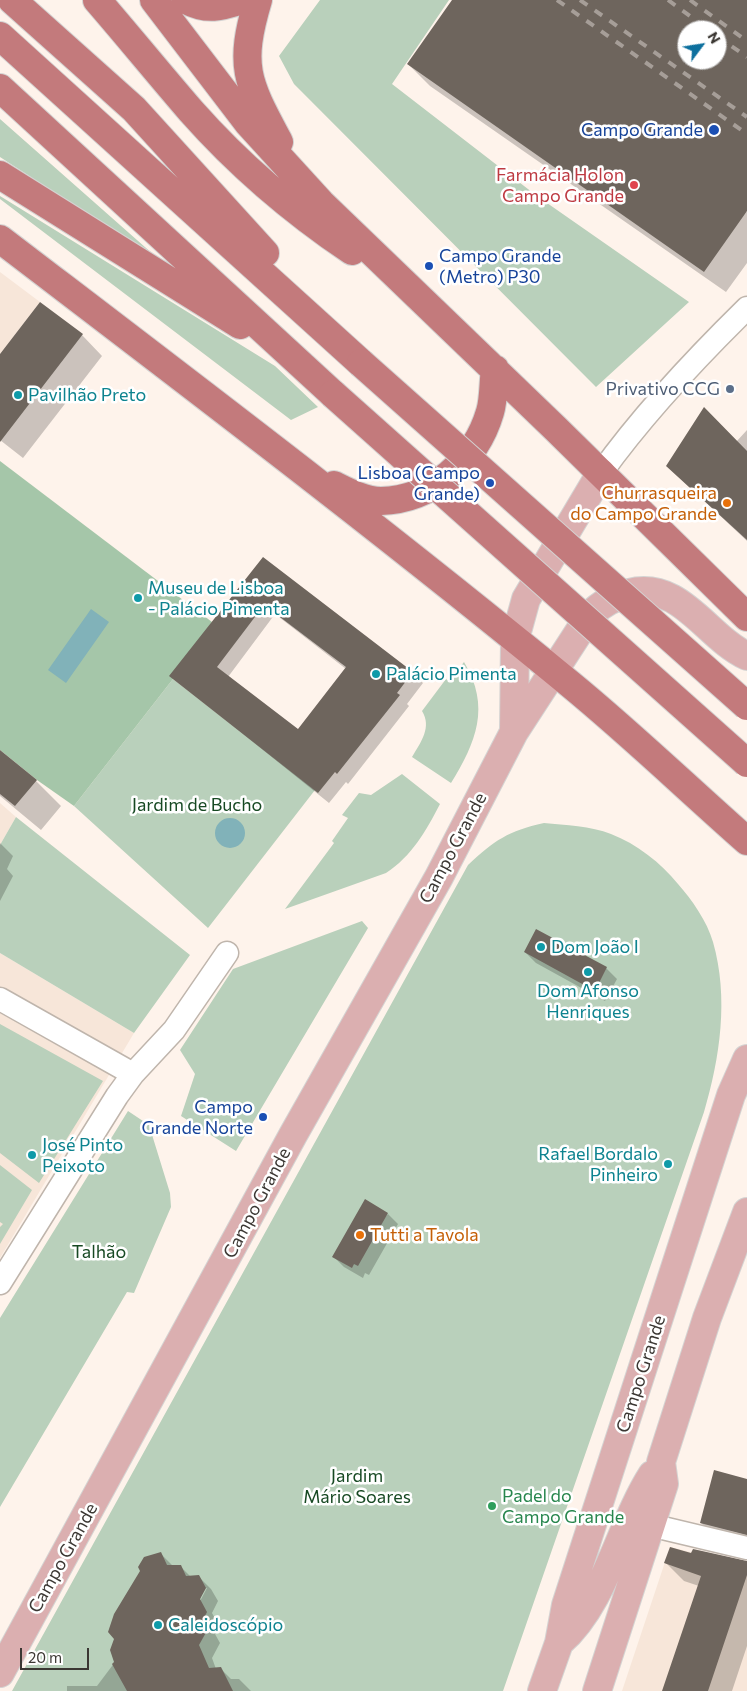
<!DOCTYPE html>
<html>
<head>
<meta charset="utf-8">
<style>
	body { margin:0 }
	#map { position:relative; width:747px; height:1691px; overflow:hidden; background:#fef3eb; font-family:Commissioner,sans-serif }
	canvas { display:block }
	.north { position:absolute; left:677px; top:20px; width:50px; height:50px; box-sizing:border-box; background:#fff; border:1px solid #b1afad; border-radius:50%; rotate:59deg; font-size:14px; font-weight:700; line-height:20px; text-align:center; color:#3b3733 }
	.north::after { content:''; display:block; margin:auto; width:18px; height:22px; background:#0d709e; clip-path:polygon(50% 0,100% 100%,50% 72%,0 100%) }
	.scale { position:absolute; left:20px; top:1648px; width:69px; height:22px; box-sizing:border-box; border:2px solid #3b3733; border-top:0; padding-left:6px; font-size:15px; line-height:18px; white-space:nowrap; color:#3b3733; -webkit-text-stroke:4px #fff; paint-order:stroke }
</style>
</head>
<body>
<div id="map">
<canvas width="747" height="1691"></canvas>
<div class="north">N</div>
<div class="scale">20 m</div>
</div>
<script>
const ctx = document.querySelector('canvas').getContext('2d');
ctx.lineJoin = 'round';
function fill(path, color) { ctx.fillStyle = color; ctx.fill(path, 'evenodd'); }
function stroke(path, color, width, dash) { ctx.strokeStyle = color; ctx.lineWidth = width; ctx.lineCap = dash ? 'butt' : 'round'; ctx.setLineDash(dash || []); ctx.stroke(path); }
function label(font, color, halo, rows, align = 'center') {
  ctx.font = font + ' Commissioner,sans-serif'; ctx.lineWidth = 5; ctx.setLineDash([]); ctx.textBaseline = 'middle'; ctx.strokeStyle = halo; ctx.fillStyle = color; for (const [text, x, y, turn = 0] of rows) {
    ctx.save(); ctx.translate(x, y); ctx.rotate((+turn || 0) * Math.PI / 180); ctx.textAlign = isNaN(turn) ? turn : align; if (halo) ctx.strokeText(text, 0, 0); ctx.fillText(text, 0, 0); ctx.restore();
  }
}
fill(new Path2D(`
	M 0,272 L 40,302 L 0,354 Z
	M 0,803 L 16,817 L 0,845 Z
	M 0,953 L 134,1033 L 0,1258 Z
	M 670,1547 L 747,1566 L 747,1691 L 622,1691 Z`), '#f7e6d9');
fill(new Path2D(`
	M 320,0 L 449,0 L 392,84 L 537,196 L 689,302 L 596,387 L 294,84 L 279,56 Z
	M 0,119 L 163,263 L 0,157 Z
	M 0,196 L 275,366 L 318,407 L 291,420 L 0,199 Z
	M 464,662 C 491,707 476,742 451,783 L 412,757 C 421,742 432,727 422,711 L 446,679 L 449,681 Z
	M 173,679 L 315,790 L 208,928 L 74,806 Z
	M 402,774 L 440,804 C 426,831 412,856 386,873 L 285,909 L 334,843 L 332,841 L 348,818 L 342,815 L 359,793 L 371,795 Z
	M 16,817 L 190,955 L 134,1033 L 0,953 L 0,845 Z
	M 544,823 C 565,825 591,826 611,834 C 637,844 661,863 678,884 C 692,900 707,921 713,942 C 729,998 720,1058 704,1112 L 503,1691 L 12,1691 L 468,865 C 495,840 508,831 544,823 Z
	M 362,921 L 368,928 L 236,1151 L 181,1116 L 195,1074 L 180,1050 L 233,969 Z
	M 0,1024 L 103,1081 L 39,1183 L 0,1153 Z
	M 128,1111 L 149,1125 L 170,1193 L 171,1207 L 134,1293 L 127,1292 L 0,1507 L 0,1318 Z
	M 0,1165 L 32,1190 L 0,1244 L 0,1227 L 3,1224 L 0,1222 Z`), '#b9d0bb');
fill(new Path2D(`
	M 0,461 L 212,622 L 173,679 L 74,806 L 37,780 L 0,750 Z`), '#a5c6a9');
fill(new Path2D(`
	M 91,609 L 109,622 L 66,683 L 48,670 Z
	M215 833a15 15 0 1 1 30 0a15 15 0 1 1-30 0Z`), '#81b2b9');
fill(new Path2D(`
	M 453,0 L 740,0 L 747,5 L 747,205 L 737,204 L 747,212 L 747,263 L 726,292 L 430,86 L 408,64 ZM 687,30 L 717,30 L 717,60 L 687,60 Z
	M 82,335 L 102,356 L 23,458 L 0,440 L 0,356 Z
	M 747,430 L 747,541 L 667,466 L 736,442 Z
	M 263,558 L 412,673 L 423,683 L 407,704 L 409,706 L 348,784 L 346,782 L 329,803 L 171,676 ZM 275,614 L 346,669 L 298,731 L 228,677 Z
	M 0,752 L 36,781 L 61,806 L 41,830 L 0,796 Z
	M 0,843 L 13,856 L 7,869 L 13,876 L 0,901 Z
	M 525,952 L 606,968 L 617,979 L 605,1001 L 536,963 Z
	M 388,1214 L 398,1224 L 369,1275 L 365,1273 L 363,1278 L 344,1267 L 334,1257 Z
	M 747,1481 L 747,1551 L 723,1545 L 701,1523 Z
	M 161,1554 L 173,1566 L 180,1566 L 191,1577 L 198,1576 L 211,1589 L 218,1601 L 212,1613 L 219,1626 L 215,1634 L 220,1643 L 212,1658 L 216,1669 L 220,1668 L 231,1679 L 239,1679 L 251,1691 L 67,1691 L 67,1686 L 97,1686 L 115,1662 ZM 204,1588 L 207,1588 L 198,1605 Z
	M 692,1555 L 747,1562 L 747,1646 L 732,1691 L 663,1691 L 699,1586 L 684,1581 L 666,1563 Z`), '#0003');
fill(new Path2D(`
	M 452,0 L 747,0 L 747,211 L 704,272 L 407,64 ZM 687,30 L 717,30 L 717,60 L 687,60 Z
	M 40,302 L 83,334 L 0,442 L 0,354 Z
	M 704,407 L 747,451 L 747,540 L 666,466 Z
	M 263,557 L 413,672 L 397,693 L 400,695 L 337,774 L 335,772 L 318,793 L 169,676 ZM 264,605 L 346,667 L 298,729 L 217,667 Z
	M 0,750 L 37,780 L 15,806 L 0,794 Z
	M 536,929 L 607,967 L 595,991 L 524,952 Z
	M 365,1199 L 388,1213 L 358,1266 L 354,1264 L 352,1268 L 332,1257 Z
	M 714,1470 L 747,1479 L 747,1535 L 700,1523 Z
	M 670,1547 L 691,1553 L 693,1549 L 747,1561 L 747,1575 L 708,1691 L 662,1691 L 701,1576 L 664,1563 Z
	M 161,1552 L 167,1565 L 181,1565 L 186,1576 L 199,1575 L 206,1588 L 200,1599 L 207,1612 L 203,1620 L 208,1629 L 199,1645 L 209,1668 L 221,1667 L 233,1691 L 127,1691 L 112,1664 L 114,1662 L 110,1650 L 114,1639 L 108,1632 L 114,1614 L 140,1571 L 138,1567 L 144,1557 Z`), '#6e655d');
const street = new Path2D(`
	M 601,473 C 644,413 694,360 747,308
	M 0,999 L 133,1074
	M 0,1283 L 117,1096 L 133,1074 L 174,1030 L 227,953
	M 650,1525 L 747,1548`);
const primary = new Path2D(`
	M 514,732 L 515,639 L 526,599 L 601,473
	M 560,1642 C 605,1603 620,1525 652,1475
	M 0,1673 L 293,1135 L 439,877 L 514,732 L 590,615 C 601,604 613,597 629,593 C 681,580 706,637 747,656
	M 542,1691 L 559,1643 L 566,1605 L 731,1095 L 747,1059
	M 597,1691 L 664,1484 L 661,1462 L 707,1318 L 747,1212`);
const highway = new Path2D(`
	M 12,0 L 134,109 L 265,253
	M 97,0 C 129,37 159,74 191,111 C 237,163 294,212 352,251
	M 154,0 L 248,123 L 321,203 L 556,429 L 747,617
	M 186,0 C 207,11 221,7 242,0
	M 258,0 C 238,67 247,82 279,142
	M 0,36 L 361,363
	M 0,88 L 333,394
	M 0,175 L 240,325
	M 0,239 C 191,385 384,531 570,684 C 631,734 688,789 747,841
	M 334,485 C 348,492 365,501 381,501 C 432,500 476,460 490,412 C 494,399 493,383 495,369`);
stroke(street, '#bfb5ac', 25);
stroke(primary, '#d4d3d2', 30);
stroke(highway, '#d4d3d2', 30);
stroke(street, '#fff', 22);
stroke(primary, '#dbafb0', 28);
stroke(highway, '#c37a7c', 28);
stroke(new Path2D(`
	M 557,0 L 747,134
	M 580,0 L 747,117
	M 668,0 L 709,30
	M 690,0 L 747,41
	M 717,36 L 747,57`), '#a69e98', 4, [9, 9]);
const highwayBridge = new Path2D(`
	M 361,363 L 747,706
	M 333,394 L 747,763`);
stroke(highwayBridge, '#d4d3d2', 30, []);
stroke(highwayBridge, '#c37a7c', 28);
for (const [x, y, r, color] of [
	[714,130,6,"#1a4fb4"],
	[634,185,5,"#e0444e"],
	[429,266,5,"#1a4fb4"],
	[730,389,5,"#5c6f8a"],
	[18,395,5,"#0f9aa8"],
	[490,483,5,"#1a4fb4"],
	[727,503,5,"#e8710a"],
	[138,598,5,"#0f9aa8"],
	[376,674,5,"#0f9aa8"],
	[541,947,5,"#0f9aa8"],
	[588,972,5,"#0f9aa8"],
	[263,1117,5,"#1a4fb4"],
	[32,1155,5,"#0f9aa8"],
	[668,1164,5,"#0f9aa8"],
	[360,1235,5,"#e8710a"],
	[492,1506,5,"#2e9e5b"],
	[158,1625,5,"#0f9aa8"]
]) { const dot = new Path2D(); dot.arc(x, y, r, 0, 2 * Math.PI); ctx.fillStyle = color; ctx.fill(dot); stroke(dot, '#fff', 2); }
label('18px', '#164399', '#fff', [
	["Campo Grande",703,130],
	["Campo Grande",439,256,"left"],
	["(Metro) P30",439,277,"left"],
	["Lisboa (Campo",480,473],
	["Grande)",480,494],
	["Campo",253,1107],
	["Grande Norte",253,1128]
], 'right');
label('18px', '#be3a42', '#fff', [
	["Farmácia Holon",624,175],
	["Campo Grande",624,196]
], 'right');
label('18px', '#4e5e75', '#fff', [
	["Privativo CCG",720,389]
], 'right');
label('18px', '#0d838f', '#fff', [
	["Pavilhão Preto",28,395],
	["Museu de Lisboa",148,588],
	["- Palácio Pimenta",148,609],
	["Palácio Pimenta",386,674],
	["Dom João I",551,947],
	["Dom Afonso",588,991,"center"],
	["Henriques",588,1012,"center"],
	["José Pinto",42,1145],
	["Peixoto",42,1166],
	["Rafael Bordalo",658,1154,"right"],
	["Pinheiro",658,1175,"right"],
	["Caleidoscópio",168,1625]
], 'left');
label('18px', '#c56008', '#fff', [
	["Churrasqueira",717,493],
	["do Campo Grande",717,514],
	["Tutti a Tavola",370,1235,"left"]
], 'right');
label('18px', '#174923', '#fff', [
	["Jardim de Bucho",197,805],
	["Talhão",99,1252],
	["Jardim",357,1476],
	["Mário Soares",357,1497]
]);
label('18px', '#3b3733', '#fff', [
	["Campo Grande",453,848,-62],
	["Campo Grande",257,1203,-62],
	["Campo Grande",641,1374,-72],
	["Campo Grande",63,1558,-61]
]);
label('18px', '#27864d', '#fff', [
	["Padel do",502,1496],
	["Campo Grande",502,1517]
], 'left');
</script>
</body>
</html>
